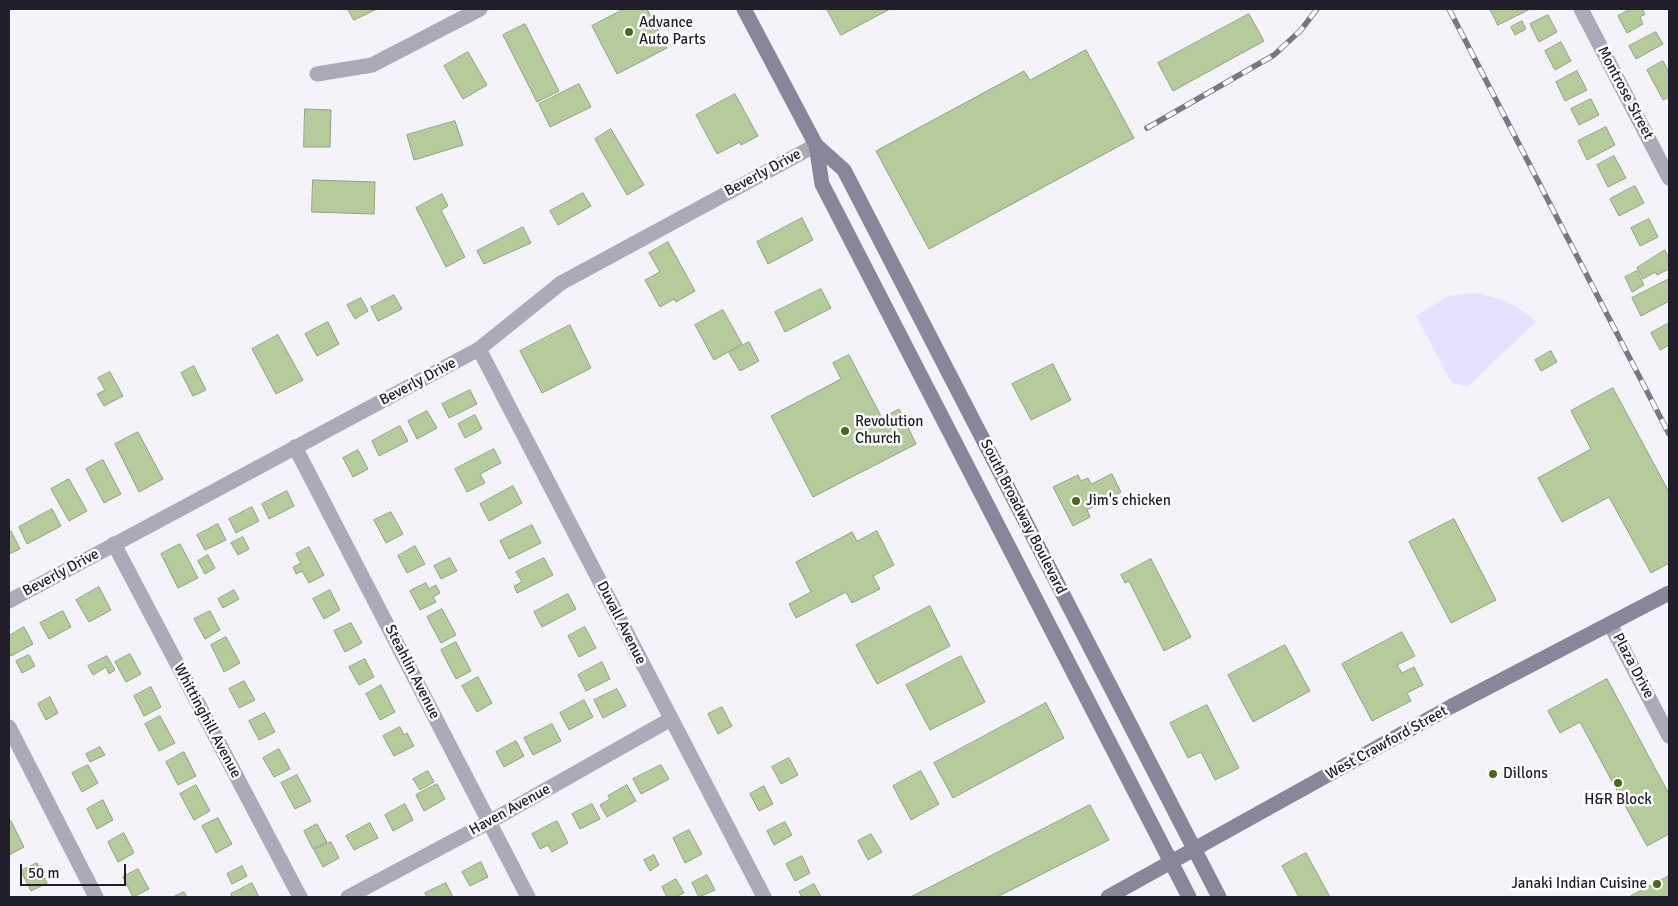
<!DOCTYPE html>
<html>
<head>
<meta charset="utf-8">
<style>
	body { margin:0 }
	#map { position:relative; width:1678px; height:906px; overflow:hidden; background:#f4f3fa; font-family:Signika,sans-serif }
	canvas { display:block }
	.frame { position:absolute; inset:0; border:10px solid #201e2a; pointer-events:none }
	.scale { position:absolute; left:20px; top:864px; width:106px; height:22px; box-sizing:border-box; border:2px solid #201e2a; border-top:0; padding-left:6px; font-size:15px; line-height:18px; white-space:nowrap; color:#201e2a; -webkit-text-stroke:4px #fff; paint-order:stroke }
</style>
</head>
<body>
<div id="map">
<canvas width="1678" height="906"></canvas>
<div class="frame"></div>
<div class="scale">50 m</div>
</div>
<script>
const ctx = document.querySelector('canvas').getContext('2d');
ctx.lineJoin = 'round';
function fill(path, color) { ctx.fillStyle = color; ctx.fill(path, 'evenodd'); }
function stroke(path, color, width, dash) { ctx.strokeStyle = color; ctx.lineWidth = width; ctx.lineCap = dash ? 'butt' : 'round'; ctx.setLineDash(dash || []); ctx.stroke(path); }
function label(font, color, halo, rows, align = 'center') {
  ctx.font = font + ' Signika,sans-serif'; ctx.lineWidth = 5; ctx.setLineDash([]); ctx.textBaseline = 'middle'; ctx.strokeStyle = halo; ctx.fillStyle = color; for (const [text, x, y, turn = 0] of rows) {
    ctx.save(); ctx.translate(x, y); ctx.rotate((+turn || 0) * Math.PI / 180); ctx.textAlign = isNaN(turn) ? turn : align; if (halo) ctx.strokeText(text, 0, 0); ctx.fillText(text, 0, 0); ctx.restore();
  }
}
fill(new Path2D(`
	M 1474,293 C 1499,297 1518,304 1536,322 L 1468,386 L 1452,383 L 1416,316 L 1448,296 Z`), '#e5e1ff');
const building = new Path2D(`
	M 348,9 L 377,9 L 354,20 Z
	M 624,9 L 647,9 L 667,48 L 617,74 L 592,26 Z
	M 827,9 L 890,9 L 841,35 Z
	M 1490,9 L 1530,9 L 1498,25 Z
	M 1631,9 L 1642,9 L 1645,14 L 1640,17 L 1643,24 L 1627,33 L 1618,16 Z
	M 1249,14 L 1264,41 L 1173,91 L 1158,63 Z
	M 1548,15 L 1557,32 L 1539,42 L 1530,24 Z
	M 1522,21 L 1526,29 L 1515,35 L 1511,27 Z
	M 525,24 L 559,91 L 537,102 L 503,35 Z
	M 1656,32 L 1663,44 L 1636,59 L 1629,46 Z
	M 1561,42 L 1571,61 L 1555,70 L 1545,51 Z
	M 1086,50 L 1134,138 L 929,249 L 876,151 L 1024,71 L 1030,80 Z
	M 468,52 L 487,85 L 463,99 L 444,66 Z
	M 1663,61 L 1669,72 L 1669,97 L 1663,100 L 1647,70 Z
	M 1577,71 L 1587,90 L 1565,101 L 1556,82 Z
	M 579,84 L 591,107 L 550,127 L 539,104 Z
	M 735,94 L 758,136 L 741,145 L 740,142 L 717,154 L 696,115 Z
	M 1591,99 L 1599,115 L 1579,125 L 1571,109 Z
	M 305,109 L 331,110 L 330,147 L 304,147 Z
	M 455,121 L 463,145 L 414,160 L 407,135 Z
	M 1606,127 L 1615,145 L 1587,160 L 1578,141 Z
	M 611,129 L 644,185 L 627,195 L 595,139 Z
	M 1614,156 L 1626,178 L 1608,187 L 1597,165 Z
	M 313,180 L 375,182 L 374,214 L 312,212 Z
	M 1635,186 L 1644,203 L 1619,216 L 1610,199 Z
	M 583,193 L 591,206 L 558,225 L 550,211 Z
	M 442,194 L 448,206 L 441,210 L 465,257 L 446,267 L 416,208 Z
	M 802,218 L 813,240 L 768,264 L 757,242 Z
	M 1649,219 L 1658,237 L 1640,246 L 1631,228 Z
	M 523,227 L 531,243 L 484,264 L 477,251 Z
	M 668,242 L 695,291 L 676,302 L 674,299 L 660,307 L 645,280 L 660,272 L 649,253 Z
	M 1665,250 L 1669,259 L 1669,269 L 1657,275 L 1655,272 L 1643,279 L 1637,268 Z
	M 1637,271 L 1644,285 L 1632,292 L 1625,277 Z
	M 1669,279 L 1669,301 L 1641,316 L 1632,298 Z
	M 821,289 L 831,308 L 785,332 L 775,312 Z
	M 394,295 L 402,309 L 378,321 L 371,307 Z
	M 361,298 L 368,311 L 355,319 L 347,305 Z
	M 723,310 L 742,344 L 714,360 L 695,325 Z
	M 328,322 L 339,344 L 317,356 L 305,334 Z
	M 1669,323 L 1669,345 L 1660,350 L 1651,333 Z
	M 570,325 L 591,368 L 542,393 L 520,351 Z
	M 278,335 L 303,380 L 276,394 L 252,349 Z
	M 749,342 L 759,361 L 740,371 L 729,353 Z
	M 1551,351 L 1557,362 L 1541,371 L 1535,360 Z
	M 849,355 L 882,418 L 899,409 L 916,444 L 813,497 L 771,416 L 841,379 L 833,363 Z
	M 1053,364 L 1071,400 L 1031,420 L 1012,384 Z
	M 194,366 L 206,390 L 193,396 L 181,373 Z
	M 110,372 L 123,396 L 104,406 L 97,394 L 105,390 L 98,378 Z
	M 1613,388 L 1669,492 L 1669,563 L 1651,573 L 1609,497 L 1562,522 L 1538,478 L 1591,449 L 1571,411 Z
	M 470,390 L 477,404 L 449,418 L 442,404 Z
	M 427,411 L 437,428 L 417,439 L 408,421 Z
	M 475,415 L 482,429 L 465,438 L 458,424 Z
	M 400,426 L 408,441 L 379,456 L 372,441 Z
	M 138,432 L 163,479 L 139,492 L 115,444 Z
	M 494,449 L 501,463 L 480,474 L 485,483 L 467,492 L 455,469 Z
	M 358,450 L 368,469 L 353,477 L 343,458 Z
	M 103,460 L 121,494 L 104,503 L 86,469 Z
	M 1112,474 L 1121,492 L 1087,510 L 1090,517 L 1073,526 L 1053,487 L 1078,475 L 1081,481 L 1088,478 L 1091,484 Z
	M 69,479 L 87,511 L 69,521 L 51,489 Z
	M 513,486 L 522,503 L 489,521 L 480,504 Z
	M 287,491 L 294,506 L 269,519 L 262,504 Z
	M 252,507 L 259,521 L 236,533 L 229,519 Z
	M 52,509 L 61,526 L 27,544 L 19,527 Z
	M 391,512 L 403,534 L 386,543 L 374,520 Z
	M 1454,519 L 1496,600 L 1451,623 L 1409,542 Z
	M 218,524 L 226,540 L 205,550 L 197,535 Z
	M 532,525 L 541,543 L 509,559 L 500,541 Z
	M 11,531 L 20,549 L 9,554 L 9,533 Z
	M 877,531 L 894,565 L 873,576 L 880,589 L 852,603 L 846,592 L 796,618 L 789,604 L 811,592 L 796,562 L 852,532 L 857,541 Z
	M 243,537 L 249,549 L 238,555 L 231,543 Z
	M 180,544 L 198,578 L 178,588 L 161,554 Z
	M 415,546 L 425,564 L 407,573 L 398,556 Z
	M 309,547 L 324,575 L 309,583 L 302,571 L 296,574 L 293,567 L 301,563 L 296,554 Z
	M 208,555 L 215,568 L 205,574 L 198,561 Z
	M 450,558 L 457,571 L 441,579 L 434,566 Z
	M 544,558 L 553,575 L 517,593 L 514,586 L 522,582 L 516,572 Z
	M 1151,559 L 1191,637 L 1164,651 L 1129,581 L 1125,583 L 1121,575 Z
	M 426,583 L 429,589 L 436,585 L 440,593 L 433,597 L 436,602 L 420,610 L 410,591 Z
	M 99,587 L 111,610 L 89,622 L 76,600 Z
	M 234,590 L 239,599 L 223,608 L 218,599 Z
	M 330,590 L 340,610 L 324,619 L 313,599 Z
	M 568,594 L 576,609 L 542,627 L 534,612 Z
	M 930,606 L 950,646 L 877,684 L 856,645 Z
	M 442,609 L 456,635 L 441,643 L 427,617 Z
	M 63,611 L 71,627 L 49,639 L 40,623 Z
	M 210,611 L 220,630 L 205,639 L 194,619 Z
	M 351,623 L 362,643 L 345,652 L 334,631 Z
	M 24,627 L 33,644 L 11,656 L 9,651 L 9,636 Z
	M 585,627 L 596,648 L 579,657 L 568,636 Z
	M 1402,632 L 1415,656 L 1397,665 L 1402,673 L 1414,667 L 1423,685 L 1407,693 L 1411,701 L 1372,721 L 1342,664 Z
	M 226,637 L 240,663 L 224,672 L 211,645 Z
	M 456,642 L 471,671 L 456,679 L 441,650 Z
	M 1285,645 L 1310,691 L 1253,722 L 1228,675 Z
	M 130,654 L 141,674 L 126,682 L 115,662 Z
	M 29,655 L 35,666 L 22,673 L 16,661 Z
	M 107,656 L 115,670 L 109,674 L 106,667 L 93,675 L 88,666 Z
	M 961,656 L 985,702 L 930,730 L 906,685 Z
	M 365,659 L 374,677 L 359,685 L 349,667 Z
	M 602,662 L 610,679 L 586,691 L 578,675 Z
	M 478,677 L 492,703 L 477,712 L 462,686 Z
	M 1607,679 L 1669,794 L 1669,834 L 1647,846 L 1580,722 L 1560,733 L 1548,711 Z
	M 244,681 L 255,700 L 239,708 L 229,689 Z
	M 381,685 L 395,712 L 380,720 L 366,694 Z
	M 151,687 L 161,707 L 144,716 L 134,696 Z
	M 617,689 L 626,706 L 603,718 L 594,700 Z
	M 50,697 L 58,713 L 46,720 L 38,704 Z
	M 584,700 L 593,717 L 569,730 L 560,713 Z
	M 1046,703 L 1064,738 L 953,798 L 934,763 Z
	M 1207,705 L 1239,768 L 1215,780 L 1201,752 L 1188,758 L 1170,723 Z
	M 722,707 L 732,726 L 718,734 L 708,714 Z
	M 265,713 L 275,732 L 259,740 L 249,721 Z
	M 160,716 L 175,743 L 159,751 L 145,724 Z
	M 552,724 L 561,741 L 533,755 L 524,738 Z
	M 400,727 L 404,735 L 407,733 L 414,746 L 394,756 L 383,736 Z
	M 516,741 L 524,756 L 504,767 L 496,752 Z
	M 100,747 L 105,755 L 90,762 L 86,754 Z
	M 279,749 L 290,769 L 274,777 L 263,758 Z
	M 184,752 L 196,776 L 178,785 L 166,762 Z
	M 789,758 L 798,775 L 781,784 L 772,767 Z
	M 88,765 L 98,783 L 82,792 L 72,773 Z
	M 661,765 L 669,779 L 641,794 L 633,779 Z
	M 428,771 L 434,782 L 420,790 L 413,779 Z
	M 921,771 L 939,804 L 911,820 L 893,786 Z
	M 297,775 L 311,801 L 295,809 L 281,783 Z
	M 437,784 L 445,799 L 424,811 L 416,795 Z
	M 196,785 L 210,811 L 194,820 L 180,794 Z
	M 627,785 L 636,801 L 607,817 L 600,805 L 610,799 L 608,796 Z
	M 764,786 L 773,804 L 759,811 L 750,794 Z
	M 103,800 L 113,820 L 97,829 L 87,809 Z
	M 405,804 L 413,820 L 393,831 L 385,815 Z
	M 592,804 L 600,819 L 580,829 L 572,814 Z
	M 1090,805 L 1109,840 L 997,897 L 911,897 Z
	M 218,818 L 232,844 L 216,853 L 202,826 Z
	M 11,821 L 24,847 L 9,855 L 9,822 Z
	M 557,821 L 568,843 L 552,852 L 548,845 L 540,849 L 532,834 Z
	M 785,822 L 792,835 L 774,845 L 767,831 Z
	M 370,823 L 378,838 L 354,850 L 346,836 Z
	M 317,824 L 327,842 L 313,849 L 304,831 Z
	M 689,830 L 702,854 L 685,863 L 673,838 Z
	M 124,833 L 134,853 L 118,862 L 108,842 Z
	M 871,834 L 882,852 L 868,860 L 858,841 Z
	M 331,842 L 339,858 L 323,867 L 314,850 Z
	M 1306,853 L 1330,897 L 1299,897 L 1282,866 Z
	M 654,855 L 659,865 L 650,871 L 644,860 Z
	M 802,856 L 810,873 L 795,881 L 786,864 Z
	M 481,862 L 488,877 L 470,886 L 462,872 Z
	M 37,863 L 47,883 L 31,891 L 21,871 Z
	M 242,866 L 247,876 L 232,884 L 227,874 Z
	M 138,869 L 149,889 L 133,897 L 123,877 Z
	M 707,875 L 715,890 L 699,897 L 692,883 Z
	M 1669,876 L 1669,897 L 1629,897 Z
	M 676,879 L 684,893 L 675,897 L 667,897 L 662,887 Z
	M 252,883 L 259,897 L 232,897 L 231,894 Z
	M 446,883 L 453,897 L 427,897 L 425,893 Z
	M 814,884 L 821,897 L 802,897 L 799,892 Z
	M 184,892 L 187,897 L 173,897 Z`);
fill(building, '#b6cb9b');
stroke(building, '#93a081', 1);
stroke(new Path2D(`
	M 317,74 L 372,65 L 480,9
	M 479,349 L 764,897
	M 295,447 L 528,897
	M 114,544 L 300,897
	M 1610,624 L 1669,736
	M 9,727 L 96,897
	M 348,897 L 489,822 L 671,719`), '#acaab9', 15);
stroke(new Path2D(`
	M 1581,9 L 1669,178
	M 9,601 L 479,349 L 561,283 L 816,145`), '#acaab9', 15);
stroke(new Path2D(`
	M 744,9 L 816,145 L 822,184 L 1189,897
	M 816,145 L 844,170 L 1219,897
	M 1108,897 L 1452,706 L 1669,593`), '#89869b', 15);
const rail = new Path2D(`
	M 1449,9 L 1669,434
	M 1147,128 L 1274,55 L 1301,30 L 1317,9`);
stroke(rail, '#797781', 5.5);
stroke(rail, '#fff', 4, [11]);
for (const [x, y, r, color] of [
	[629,32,5,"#4d671a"],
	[845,431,5,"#4d671a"],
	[1076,501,5,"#4d671a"],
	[1493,774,5,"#4d671a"],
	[1618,783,5,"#4d671a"],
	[1657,884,5,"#4d671a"]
]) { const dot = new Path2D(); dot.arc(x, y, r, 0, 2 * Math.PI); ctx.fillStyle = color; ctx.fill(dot); stroke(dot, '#fff', 2); }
label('15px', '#201e2a', '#fff', [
	["Advance",639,23],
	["Auto Parts",639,40],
	["Revolution",855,422],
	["Church",855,439],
	["Jim's chicken",1086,501],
	["Dillons",1503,774],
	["H&R Block",1618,800,"center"],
	["Janaki Indian Cuisine",1647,884,"right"]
], 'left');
label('15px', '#201e2a', '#fff', [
	["Montrose Street",1625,93,62],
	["Beverly Drive",763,173,-28],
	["Beverly Drive",418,382,-28],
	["South Broadway Boulevard",1023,517,63],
	["Beverly Drive",61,573,-28],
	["Duvall Avenue",621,623,63],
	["Plaza Drive",1633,666,62],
	["Steahlin Avenue",412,672,63],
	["Whittinghill Avenue",207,721,62],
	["West Crawford Street",1387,743,-29],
	["Haven Avenue",510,810,-29]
]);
</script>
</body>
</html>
